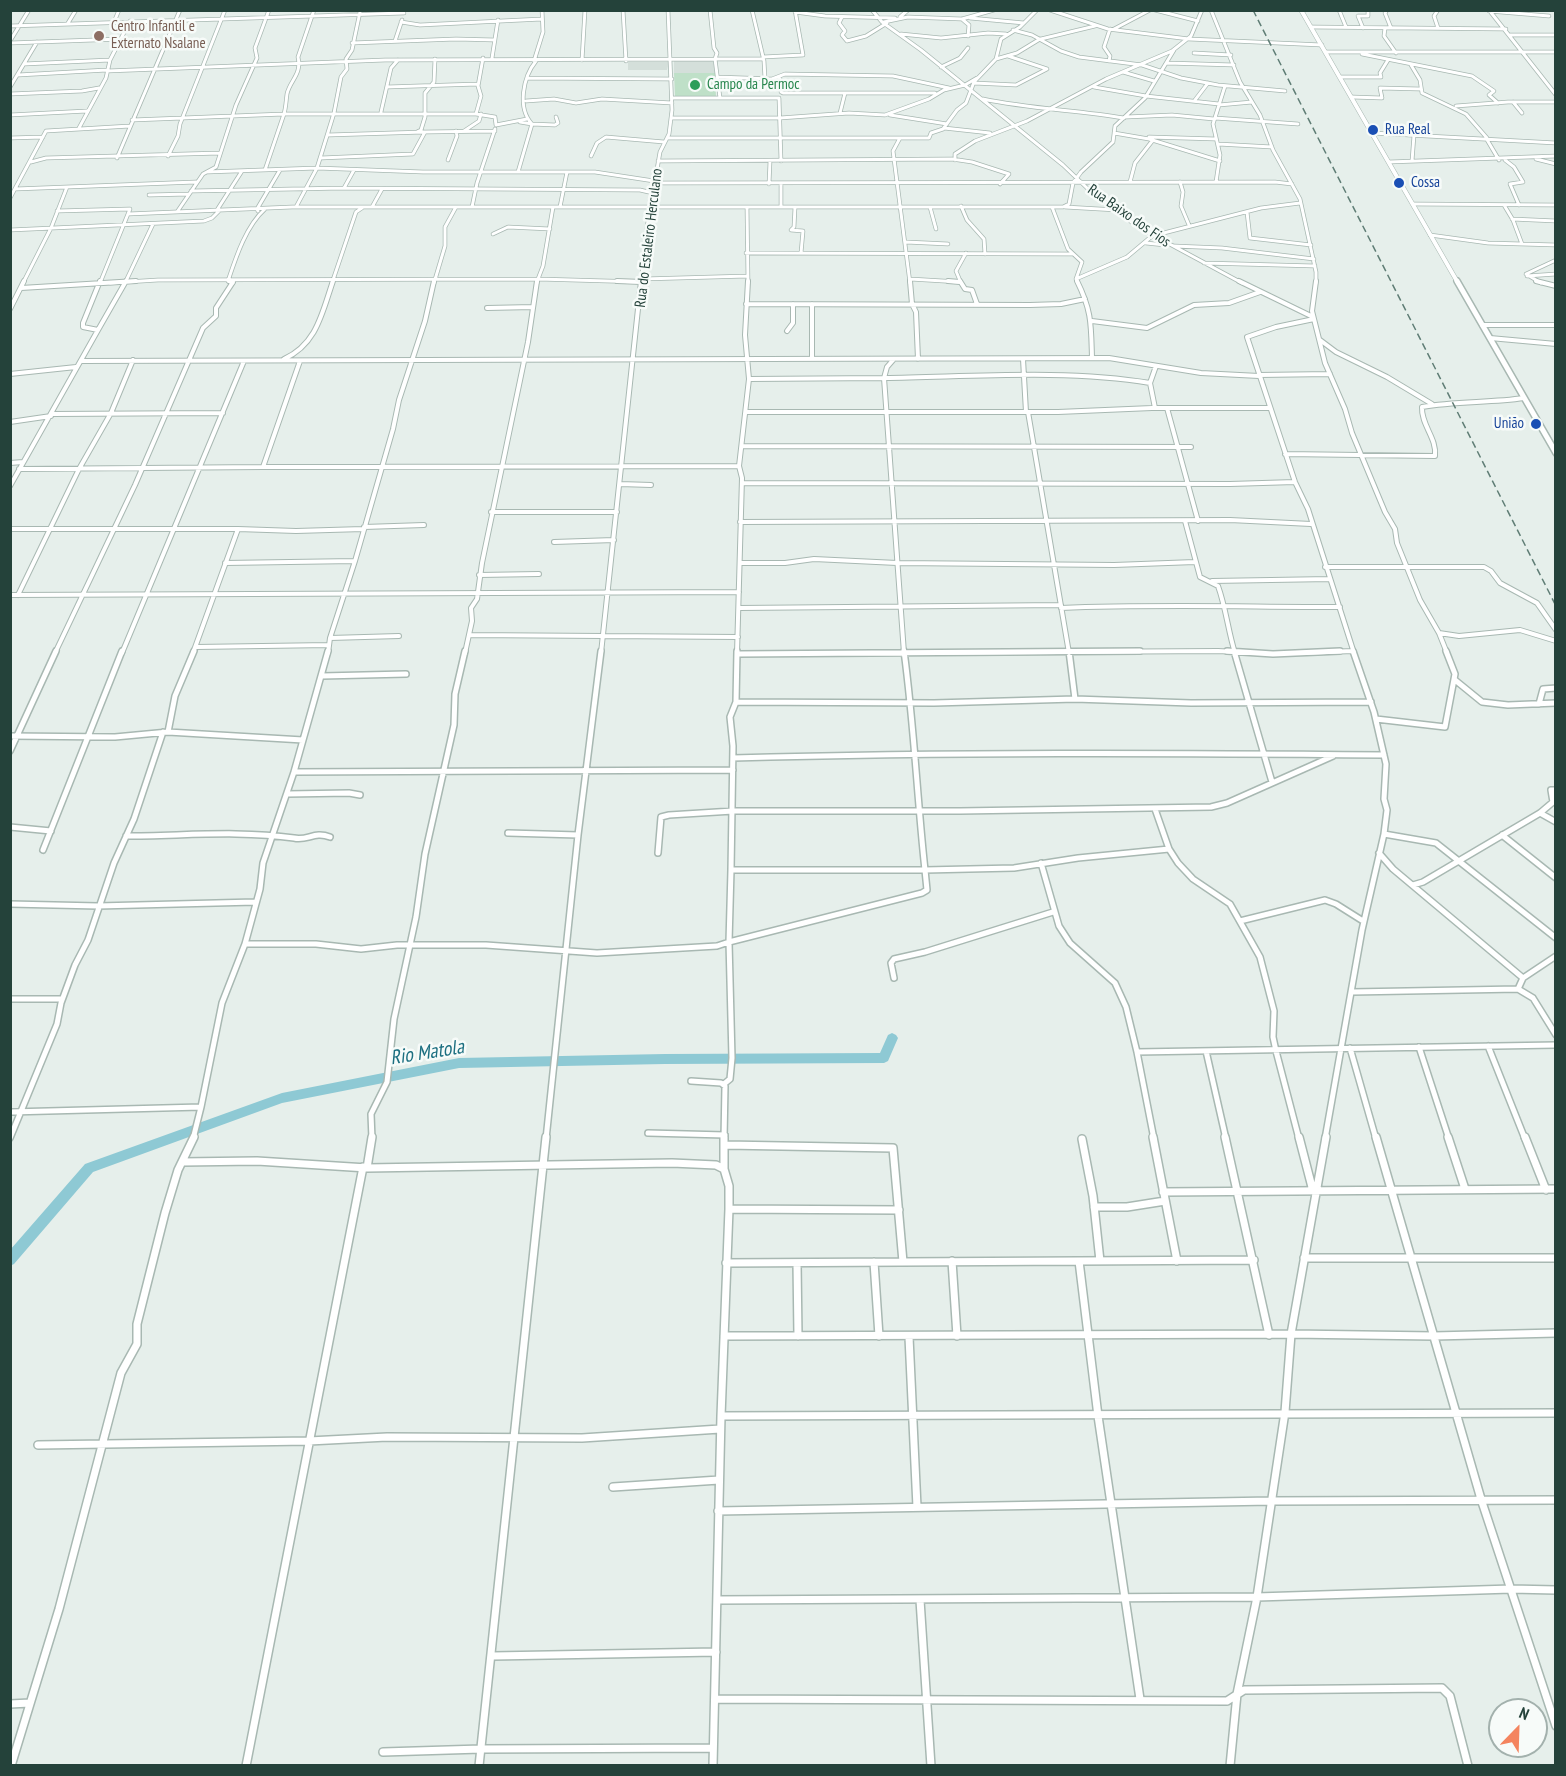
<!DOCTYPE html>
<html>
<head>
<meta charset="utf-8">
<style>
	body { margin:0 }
	#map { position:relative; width:1566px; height:1776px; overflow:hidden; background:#e6efeb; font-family:"PT Sans Narrow",sans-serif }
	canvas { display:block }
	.frame { position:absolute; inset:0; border:12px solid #24423a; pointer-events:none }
	.north { position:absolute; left:1488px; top:1698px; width:60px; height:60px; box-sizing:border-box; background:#f7fbf9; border:2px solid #a3b1ad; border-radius:50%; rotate:23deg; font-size:16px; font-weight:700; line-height:24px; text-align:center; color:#24423a }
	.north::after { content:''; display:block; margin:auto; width:21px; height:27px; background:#f4845f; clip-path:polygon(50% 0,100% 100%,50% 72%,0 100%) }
</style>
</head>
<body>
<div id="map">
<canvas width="1566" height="1776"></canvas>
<div class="frame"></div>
<div class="north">N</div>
</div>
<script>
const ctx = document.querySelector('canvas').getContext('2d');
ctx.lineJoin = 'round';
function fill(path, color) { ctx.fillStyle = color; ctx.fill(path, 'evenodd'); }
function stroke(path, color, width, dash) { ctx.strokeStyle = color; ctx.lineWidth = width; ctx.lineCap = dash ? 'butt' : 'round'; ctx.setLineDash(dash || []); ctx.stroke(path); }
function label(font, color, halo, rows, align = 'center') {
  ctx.font = font + ' "PT Sans Narrow",sans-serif'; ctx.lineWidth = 5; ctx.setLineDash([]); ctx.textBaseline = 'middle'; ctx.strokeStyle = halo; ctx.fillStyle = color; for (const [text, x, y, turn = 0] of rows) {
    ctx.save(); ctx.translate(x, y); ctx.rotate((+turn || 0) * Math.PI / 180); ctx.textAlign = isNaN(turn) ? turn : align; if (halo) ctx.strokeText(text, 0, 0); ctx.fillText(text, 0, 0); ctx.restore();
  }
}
fill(new Path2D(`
	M 674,61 L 713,61 L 715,73 L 674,73 Z
	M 628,62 L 669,62 L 667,70 L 628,70 Z`), '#d4dfda');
fill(new Path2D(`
	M 674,73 L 715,73 L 716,97 L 675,96 Z`), '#bfe0c8');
fill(new Path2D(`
	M 892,1033 L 896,1035 L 898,1038 L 888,1061 L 884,1063 L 665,1064 L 459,1068 L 282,1103 L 93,1172 L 14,1264 L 10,1266 L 10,1250 L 85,1164 L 282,1093 L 459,1058 L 665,1054 L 880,1053 L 888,1035 Z`), '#8ec9d4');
const minorFar3 = new Path2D(`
	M 623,10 L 626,61
	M 710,10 L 714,48 L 717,53 L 715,59 L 720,98
	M 752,10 L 764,61 L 765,79
	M 872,10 L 882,22 L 921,50 L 1063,165 L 1087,188 L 1138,227 L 1242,283
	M 1050,10 L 1108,29 L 1189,39
	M 1155,10 L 1198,21
	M 1211,10 L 1240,82 L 1260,115 L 1273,150 L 1300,199 L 1316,272 L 1316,283
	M 1339,10 L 1346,27
	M 1387,10 L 1385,13 L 1391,28
	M 1438,10 L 1434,16 L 1438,28
	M 1489,10 L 1556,95
	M 1489,11 L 1549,16
	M 795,12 L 825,16 L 895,18
	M 842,17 L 839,23 L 845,31 L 842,35 L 847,41 L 866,36 L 887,23
	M 900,17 L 908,10
	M 970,18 L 1024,23
	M 962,19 L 969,25 L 968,36
	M 114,22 L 119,10
	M 401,22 L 420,25 L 542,19
	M 884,22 L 908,17 L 962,19 L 994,10
	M 68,23 L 76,10
	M 10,26 L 404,13
	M 1312,27 L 1506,29
	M 1363,28 L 1358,16 L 1368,16 L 1368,10
	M 1385,28 L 1384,36 L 1396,53
	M 1114,29 L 1150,10
	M 1013,30 L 1032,35 L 1061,51 L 1079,57 L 1142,65 L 1181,78 L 1218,85 L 1285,91
	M 901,34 L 941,38 L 988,33 L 1006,34
	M 1510,35 L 1556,35
	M 1041,39 L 1095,26
	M 1189,39 L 1322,45
	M 10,41 L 29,10
	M 395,41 L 402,20
	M 10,43 L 122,39
	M 352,43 L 456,39 L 495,40
	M 1326,52 L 1556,52
	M 1194,53 L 1231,55
	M 1362,54 L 1472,76 L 1494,91 L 1489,95 L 1498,103
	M 763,57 L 803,55 L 795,10
	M 492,58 L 498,20
	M 715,59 L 763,59
	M 996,59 L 1017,53 L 1040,39
	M 582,60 L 585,10
	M 534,61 L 543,32 L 542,10
	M 1109,61 L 1110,56 L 1104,47 L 1110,29
	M 1167,63 L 1234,65
	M 24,64 L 110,60
	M 1411,65 L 1420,80 L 1422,93 L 1466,114 L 1487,138
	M 941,67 L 960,58 L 968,48
	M 107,71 L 385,60 L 715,59
	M 1123,72 L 1154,81
	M 18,75 L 107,70
	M 717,77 L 772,79 L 785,74 L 893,76 L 949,88
	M 1340,77 L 1381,77
	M 1381,77 L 1380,73 L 1388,60
	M 527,78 L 672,79
	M 779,78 L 782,82 L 781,92 L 783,93 L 935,93
	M 974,83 L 1016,85 L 1047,69 L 1008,56
	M 10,87 L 37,42
	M 387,87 L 478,84
	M 1094,87 L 1146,96 L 1219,104
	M 10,94 L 82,91 L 99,88
	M 1352,97 L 1382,98 L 1380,88 L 1420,89
	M 673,98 L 779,98 L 781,161
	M 983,99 C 1030,109 1077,110 1124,118
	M 1195,100 L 1208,83
	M 526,101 L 554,99 L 576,103 L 602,99 L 672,103
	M 1513,102 L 1522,113
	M 1219,105 L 1252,102
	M 1456,106 L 1508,102 L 1556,102
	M 381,112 L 391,68 L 398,60
	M 840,113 L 845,93
	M 476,114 L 481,96 L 478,86 L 483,58
	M 10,115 L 87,111
	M 890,115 L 947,124
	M 1126,117 L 1172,115 L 1214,119
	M 672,118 L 780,118 L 849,113 L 885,115 L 929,99 L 944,90 L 965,85 L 977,78
	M 1215,118 L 1298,124
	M 132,120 L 284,114 C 286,107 286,101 287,94 C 290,80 302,75 298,57 L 314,10
	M 520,122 L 532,124 C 517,108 523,77 536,61
	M 79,128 L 106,78 L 110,60 L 130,21
	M 944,128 L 990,133
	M 464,131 L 479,121 L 481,114
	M 417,132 L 421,130 L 425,117 L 425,93 L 434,82 L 435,59
	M 1114,133 L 1149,139 L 1220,161
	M 1372,133 L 1556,143
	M 328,135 L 424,132
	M 1149,137 L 1216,139
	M 10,138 L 43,137
	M 667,138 L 929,138 L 931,133 L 943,129 L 957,110 L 966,103 L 974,82 L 996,59 L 1001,39 L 1020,27 L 1037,10
	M 900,138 L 893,151 L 910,283
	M 1486,138 L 1499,160
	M 1218,144 L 1272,147
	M 168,156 L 178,136 L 180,124 L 225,10
	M 591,156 L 597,143 L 606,137 L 664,142
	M 117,158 L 180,10
	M 321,158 L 413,154 L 425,132 L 495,131
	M 1536,159 L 1556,164
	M 448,160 L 457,136 L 456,131
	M 955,160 L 955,154 L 975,141 L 1027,121 L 1106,79 L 1172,51 L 1191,36 L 1202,10
	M 1505,160 L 1514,167 L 1523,182 L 1510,184 L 1519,205
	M 658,161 L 952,159 L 972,162 L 1009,174 L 1000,184
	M 1412,161 L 1414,135
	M 31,162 L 46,158 L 220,153
	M 1389,162 L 1556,156
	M 265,170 L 284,114 L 476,114 L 495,117 L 496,125 L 527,119
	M 354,170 L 344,188 L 640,190 L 653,193
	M 207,172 L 317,168 L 334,113 L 341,77 L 347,69 L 346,59 L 352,50 L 360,12
	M 518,172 L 532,124 L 555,125 L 558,123 L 556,117
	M 1130,182 L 1135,163 L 1153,140
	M 1180,182 L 1183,192 L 1181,206 L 1189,225
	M 1216,182 L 1220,155 L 1213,124 L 1225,86
	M 654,183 L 1275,182 L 1292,184
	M 769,184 L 770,161
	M 781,184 L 781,207
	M 15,189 L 196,182
	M 191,191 L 344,188
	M 149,195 L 189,194
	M 10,198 L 46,131 L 130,126
	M 1413,204 L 1556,205
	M 1504,205 L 1513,220 L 1522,244
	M 961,206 L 967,220 L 984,239 L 985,254
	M 296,207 L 317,168 L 423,172 L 595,172 L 654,181
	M 372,207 L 382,189
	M 472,207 L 477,183 L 495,129
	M 553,207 L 543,266 L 538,279 L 642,282
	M 560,207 L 567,172
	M 747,207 L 748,283
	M 795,207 L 794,227 L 791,230 L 803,231 L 801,253
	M 930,207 L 936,229
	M 1052,207 L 1068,249 L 1082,262 L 1076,279 L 1078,283
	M 1065,207 L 1117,210
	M 217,210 L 242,171
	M 57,211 L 130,209 L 100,283
	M 258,211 L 257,209 L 280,170
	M 177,212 L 203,174 L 216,167 L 236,105 L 257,58 L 255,48 L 269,10
	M 1247,212 L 1250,238 L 1311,245
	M 128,214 L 292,207 L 1063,207 L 1069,204 L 1073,183 L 1081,172 L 1113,142 L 1115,126 L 1145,98 L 1174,50
	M 1512,219 L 1556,221
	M 10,230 L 204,221 L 212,218 L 220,210
	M 493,234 L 508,227 L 550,229
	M 1430,235 L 1488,243 L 1556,245
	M 906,242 L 948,244
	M 1146,243 L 1165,245
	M 1174,246 L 1222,248 L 1314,259
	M 746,253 L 1073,254
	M 1204,263 L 1315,266
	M 1527,276 L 1556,274
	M 643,279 L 748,276
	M 910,279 L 960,282
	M 1076,279 L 1127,257 L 1152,236 L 1261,208 L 1300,203
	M 23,283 L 51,228 L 67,187
	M 110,283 L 158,280 L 538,279 L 537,283
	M 125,283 L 153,224
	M 233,283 L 228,281 C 236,257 246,226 265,209
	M 332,283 L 356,212 L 362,208
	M 434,283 L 445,246 L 445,227 L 456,207
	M 641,283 L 647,227 L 660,152 L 669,134 L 672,110 L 668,10
	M 961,283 L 956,271 L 966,253
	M 1541,283 L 1526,274 L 1556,260`);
const minorFar2 = new Path2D(`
	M 617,281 L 642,282
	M 910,281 L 912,304 L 916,312 L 918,359
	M 948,281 L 960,282
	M 960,281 L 965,289 L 972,290 L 977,304
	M 1077,281 C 1092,311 1091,325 1092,358
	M 1239,281 L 1313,317
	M 1316,281 L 1312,311 L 1314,319 L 1276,327 L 1247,337 L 1295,482 L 1308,509 L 1354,653
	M 1536,281 L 1556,286
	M 21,288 L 136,281
	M 746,304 L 1030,305 L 1061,304 L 1085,299
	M 812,304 L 812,359
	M 487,308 L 533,307
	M 10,309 L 24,281
	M 1314,319 L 1325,363 L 1345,409 L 1352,433 L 1385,512 L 1395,529 L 1397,543 L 1420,600 L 1439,633 L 1447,653
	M 1092,321 L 1147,328 L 1194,305 L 1229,303 L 1260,292
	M 1482,325 L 1556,325
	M 98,330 L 126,281
	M 787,331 L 793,323 L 793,304
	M 1490,338 L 1556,344
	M 1320,340 L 1336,352 L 1387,377 L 1432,404
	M 284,359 C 317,344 322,313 333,281
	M 1023,359 L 1026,412
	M 81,361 L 1109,358 L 1201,373 L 1259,376
	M 300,361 L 263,467 L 739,466
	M 10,374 L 76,367
	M 1259,375 L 1330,374
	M 749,379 L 884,378 L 887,367 L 894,359
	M 1155,408 L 1150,383 L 1156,366
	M 1167,408 L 1198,521
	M 746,412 L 1058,412 L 1152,408 L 1269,408
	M 1028,412 L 1069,653
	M 52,414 L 223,413
	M 10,422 L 51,416
	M 742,446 L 1191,447
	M 1285,454 L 1435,456 C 1437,438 1421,425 1422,407 C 1456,401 1490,403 1524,398
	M 10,463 L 23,462
	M 19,469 L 263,467
	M 742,483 L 1230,484 L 1295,482
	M 620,484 L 651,485
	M 10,486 L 98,330 L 83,327 L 83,323 L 100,281
	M 491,512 L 617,512
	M 1185,521 L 1200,577 L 1218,586 C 1226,608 1228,631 1235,653
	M 740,522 L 1230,520 L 1311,524
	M 364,527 L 424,525
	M 10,529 L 238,529 L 193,653
	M 238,529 L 296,531 L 363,529
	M 554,542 L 614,540
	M 225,563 L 355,561
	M 740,563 L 785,563 L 814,559 L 897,563 L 1114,565 L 1195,562
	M 1325,567 L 1484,567 L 1491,571 L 1500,583 L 1537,603 L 1556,630
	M 479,575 L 539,574
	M 1212,581 L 1330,579
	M 10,595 L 739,592
	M 18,595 L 79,469 L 111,413 L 133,360
	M 739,608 L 1061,605
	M 1061,608 C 1154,604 1247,607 1340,607
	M 1439,633 L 1459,636 L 1520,630 L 1556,641
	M 469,635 L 738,637
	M 330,638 L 399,636
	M 196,647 L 329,645
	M 55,653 L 135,485 L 203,328 L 216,316 L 216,308 L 233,282 L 229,281
	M 122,653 L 244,361
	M 328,653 L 330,638 L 355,561 L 393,429 L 399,400 L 425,321 L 434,281
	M 465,653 L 472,621 L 471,608 L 477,599 L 482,563 L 528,342 L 537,281
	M 601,653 L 641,281
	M 737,653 L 742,478 L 739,466 L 749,379 L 745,335 L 748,281
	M 900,653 L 1218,651 L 1254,653
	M 904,653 L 884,378 C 969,377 1067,369 1150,383
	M 1300,653 L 1353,651`);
const minorFar1 = new Path2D(`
	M 737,651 L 736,702 L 730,717 L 733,746 L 731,870 L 925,870 C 917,797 914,724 904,651
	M 1069,651 L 1075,699
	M 1227,651 L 1273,654 L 1340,651
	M 1234,651 L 1272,782
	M 738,654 L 1140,651
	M 322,676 L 406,674
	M 1455,680 L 1482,702 L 1508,705 L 1556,703
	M 736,702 L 934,703 L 1075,699 L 1191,703 L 1371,702
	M 1539,704 L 1543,689 L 1556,688
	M 1376,719 L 1445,727 L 1455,674 L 1446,651
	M 168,732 L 175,696 L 194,651
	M 10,736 L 115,737 L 168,732 L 303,740 L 294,772
	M 303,740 L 328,651
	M 10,751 L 56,651
	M 733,758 C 950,752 1167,753 1384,755
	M 287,794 L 349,793 L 360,795
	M 1155,809 L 1169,849 L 1178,863 L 1193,879 L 1230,904 L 1260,957 L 1274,1011 L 1273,1037 L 1276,1051 L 1299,1139
	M 1540,813 L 1556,822
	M 10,827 L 51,831
	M 508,833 L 578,835
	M 1384,834 L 1436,843 L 1556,938
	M 1502,835 L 1556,878
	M 126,836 C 182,836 239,830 294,838 C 308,841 314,831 330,837
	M 43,850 L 122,651
	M 658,853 L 661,817 L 669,815 L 733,811 L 960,811 L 1211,807 L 1227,803 L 1333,756
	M 1379,853 L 1393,869 L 1523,978 L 1518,989
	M 1041,863 L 1059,926 L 1070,943 L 1115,983 L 1126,1007 L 1137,1052
	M 1413,885 L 1423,882 L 1540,813 L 1553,802 L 1551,790 L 1556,790
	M 10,904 L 98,906 L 255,902
	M 1240,921 L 1325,900 L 1336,904 L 1363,921
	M 245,944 L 316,944 L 361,949 L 397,945 L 486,945 L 597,953 L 717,946 L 729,942 L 731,870
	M 894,978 L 891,963 L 894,959 L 925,952 L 1053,912
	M 1523,978 L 1556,956
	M 1352,992 L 1518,989 L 1533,998 L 1556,1035
	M 10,999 L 62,999
	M 1488,1046 L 1525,1139
	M 1419,1047 L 1449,1139
	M 1350,1048 L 1376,1139
	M 1206,1051 L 1226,1139
	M 691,1081 L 721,1083 L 725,1086 L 724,1139
	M 724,1084 L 730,1079 L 732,1058 L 729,942 L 922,893 L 927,890 L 925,870 L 1014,868 L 1078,858 L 1169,849
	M 10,1112 L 201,1107 L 222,1003 L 245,944 L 260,889 L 263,863 L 294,772 L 733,770
	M 648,1133 L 725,1135
	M 10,1138 L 57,1024 L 61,1003 L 75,965 L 88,940 L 114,863 L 134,819 L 163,732
	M 193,1139 L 201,1107
	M 372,1139 L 371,1114 L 387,1082 L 394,1019 L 416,917 L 425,854 L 454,725 L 455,694 L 465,651
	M 546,1139 L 578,835 L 601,651
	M 1154,1139 L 1137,1052 L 1556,1045
	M 1325,1139 L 1362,930 L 1384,834 L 1387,810 L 1384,799 L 1386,764 L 1374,712 L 1353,651`);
const minor = new Path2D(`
	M 1153,1137 L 1177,1261
	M 1225,1137 L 1269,1335
	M 1299,1137 L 1313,1191
	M 1376,1137 L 1481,1499 L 1556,1726
	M 1448,1137 L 1465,1189
	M 1525,1137 L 1546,1190
	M 1082,1139 L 1093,1196 L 1100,1261
	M 726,1145 L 893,1148 L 903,1262
	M 182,1162 L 257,1161 L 367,1168 L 672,1163 L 716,1165 L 724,1169 L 729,1186 L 729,1209 L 721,1416 L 713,1766
	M 367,1168 L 372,1137
	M 724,1169 L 724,1137
	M 1163,1192 L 1556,1189
	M 1094,1207 L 1127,1207 L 1165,1201
	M 729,1209 L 899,1210
	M 1304,1258 L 1556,1258
	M 952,1261 L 957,1336
	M 1079,1261 L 1098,1416 L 1140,1699
	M 874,1262 L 879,1336
	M 726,1263 L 1254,1260
	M 797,1263 L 798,1336
	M 724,1336 L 1291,1334 L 1434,1336 L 1556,1333
	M 909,1337 L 917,1507
	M 721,1416 C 999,1417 1278,1412 1556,1413
	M 38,1445 L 309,1441 L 387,1437 L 582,1438 L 720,1429
	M 613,1487 L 719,1480
	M 718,1511 L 1271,1501 L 1556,1500
	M 717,1600 L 1257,1597 L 1511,1589 L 1556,1590
	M 920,1600 L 931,1766
	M 493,1656 L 716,1652
	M 715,1699 L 1227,1701 L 1244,1690 L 1442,1688 L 1450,1696 L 1468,1766
	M 10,1704 L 30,1703
	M 383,1752 L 481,1749 L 713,1748
	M 11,1766 L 59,1609 L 121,1373 L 137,1344 L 137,1324 L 165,1213 L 178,1170 L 194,1137
	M 246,1766 L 363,1167
	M 479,1766 L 546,1137
	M 1230,1766 L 1237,1694 L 1257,1597 L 1285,1412 L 1291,1334 L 1326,1137`);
const tertiaryFar1 = new Path2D(`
	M 1301,10 L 1458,283`);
const tertiary = new Path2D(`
	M 1457,281 L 1556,453`);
stroke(minorFar3, '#a8b8b2', 4.5);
stroke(minorFar2, '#a8b8b2', 6);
stroke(minorFar1, '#a8b8b2', 8);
stroke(minor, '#a8b8b2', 10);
stroke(tertiaryFar1, '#a8b8b2', 5);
stroke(tertiary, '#a8b8b2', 8);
stroke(minorFar3, '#fff', 3);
stroke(minorFar2, '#fff', 4);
stroke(minorFar1, '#fff', 5);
stroke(minor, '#fff', 7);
stroke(tertiaryFar1, '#fff', 4);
stroke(tertiary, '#fff', 5);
stroke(new Path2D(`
	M 1253,10 L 1556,606`), '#5f7d75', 1.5, [7, 4]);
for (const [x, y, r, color] of [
	[99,36,6,"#8d6e63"],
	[695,85,6,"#2e9e5b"],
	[1373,130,6,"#1a4fb4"],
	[1399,183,6,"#1a4fb4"],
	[1536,424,6,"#1a4fb4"]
]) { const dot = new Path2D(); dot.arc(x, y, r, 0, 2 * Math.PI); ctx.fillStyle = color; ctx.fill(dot); stroke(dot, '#f7fbf9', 2); }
label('15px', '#785e54', '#f7fbf9', [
	["Centro Infantil e",111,27],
	["Externato Nsalane",111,44]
], 'left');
label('15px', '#27864d', '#f7fbf9', [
	["Campo da Permoc",707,85]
], 'left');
label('15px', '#164399', '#f7fbf9', [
	["Rua Real",1385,130],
	["Cossa",1411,183],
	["União",1524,424,"right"]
], 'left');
label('15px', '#24423a', '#f7fbf9', [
	["Rua Baixo dos Fios",1129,216,35],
	["Rua do Estaleiro Herculano",649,238,-83]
]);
label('italic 20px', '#1c6f80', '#f7fbf9', [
	["Rio Matola",427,1053,-9]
]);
</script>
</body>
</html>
